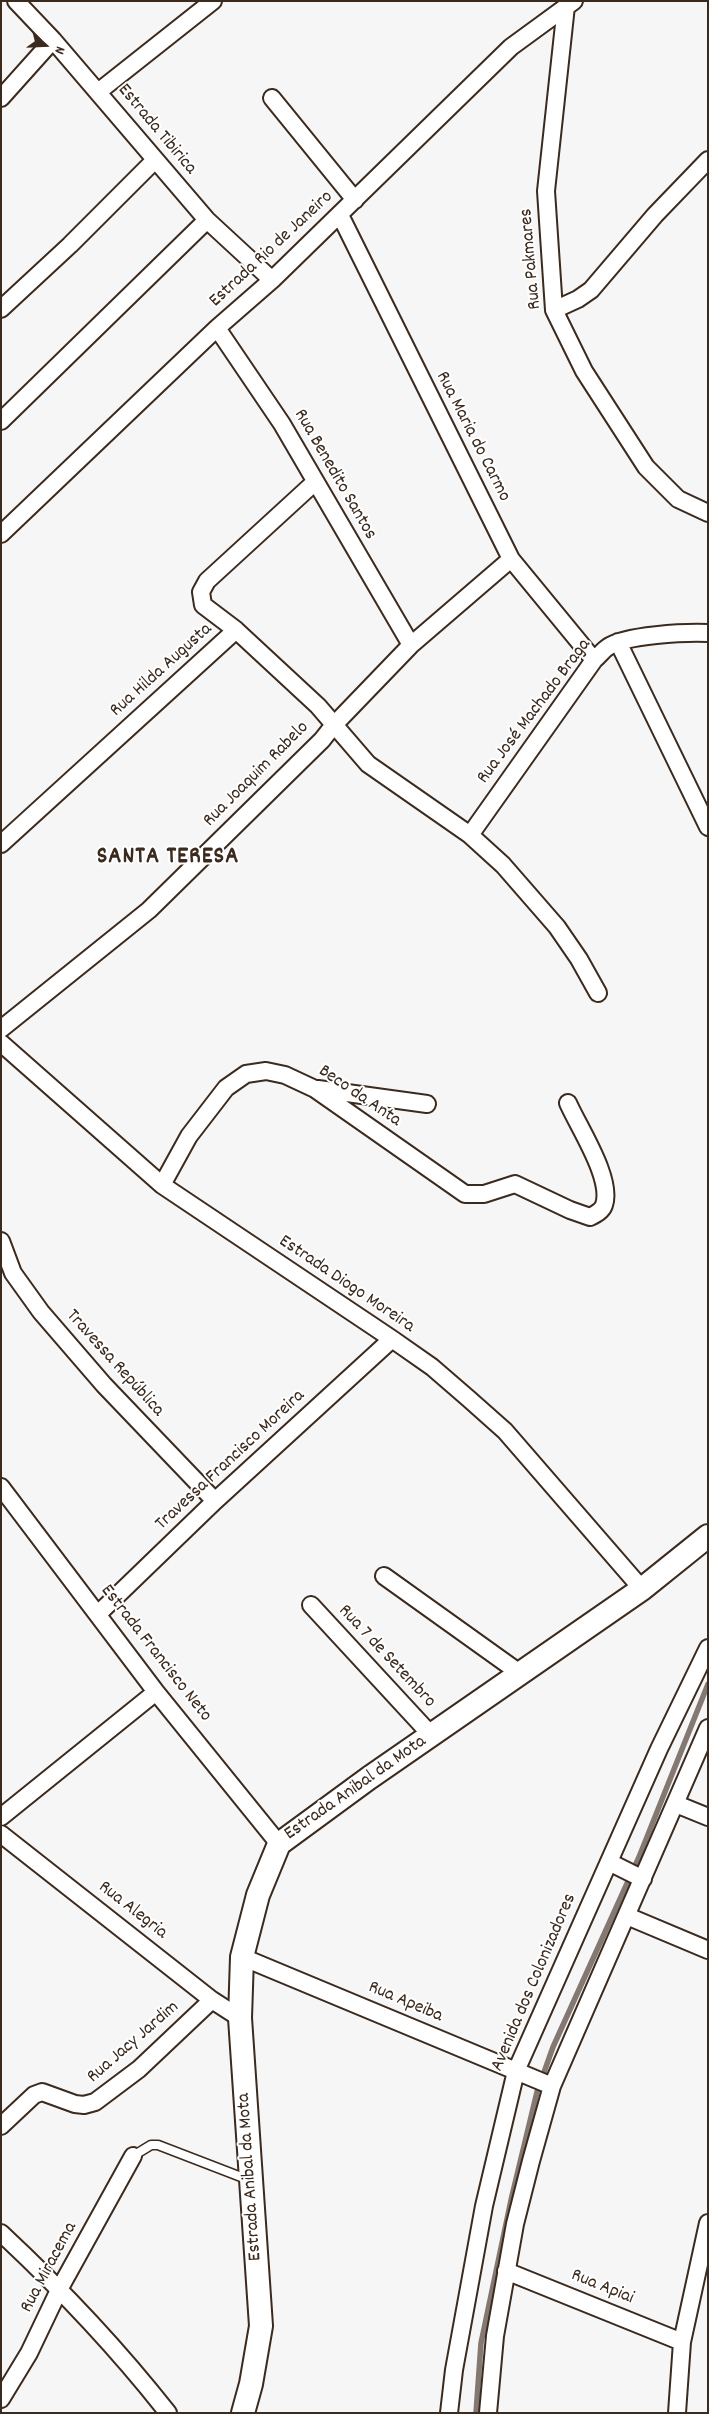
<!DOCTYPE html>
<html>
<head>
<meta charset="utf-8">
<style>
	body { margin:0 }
	#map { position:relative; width:709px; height:2414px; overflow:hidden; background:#f7f6f6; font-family:Dekko,sans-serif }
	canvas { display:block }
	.frame { position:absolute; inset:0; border:2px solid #3b2a1e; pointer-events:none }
	.north { position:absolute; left:20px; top:20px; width:50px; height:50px; -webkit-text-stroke:4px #fff; paint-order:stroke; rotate:110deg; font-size:14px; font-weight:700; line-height:20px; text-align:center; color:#3b2a1e }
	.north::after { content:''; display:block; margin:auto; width:18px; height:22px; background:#3b2a1e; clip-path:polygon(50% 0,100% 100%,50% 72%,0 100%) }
</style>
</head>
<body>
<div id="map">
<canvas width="709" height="2414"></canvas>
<div class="frame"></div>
<div class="north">N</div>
</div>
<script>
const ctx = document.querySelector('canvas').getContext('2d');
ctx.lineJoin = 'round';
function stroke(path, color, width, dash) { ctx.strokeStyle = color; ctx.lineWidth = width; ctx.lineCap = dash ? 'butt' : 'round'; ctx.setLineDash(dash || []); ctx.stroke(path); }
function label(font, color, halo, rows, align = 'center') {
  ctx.font = font + ' Dekko,sans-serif'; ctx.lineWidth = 4; ctx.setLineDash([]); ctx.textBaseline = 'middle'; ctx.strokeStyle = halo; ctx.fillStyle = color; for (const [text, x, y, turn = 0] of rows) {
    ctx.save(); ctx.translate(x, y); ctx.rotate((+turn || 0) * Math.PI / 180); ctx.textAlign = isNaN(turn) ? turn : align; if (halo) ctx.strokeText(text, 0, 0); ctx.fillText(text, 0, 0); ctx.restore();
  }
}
stroke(new Path2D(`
	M 476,2413 L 481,2343 L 511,2200 L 537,2092 L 553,2047 L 639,1857 L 708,1684`), '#847972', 5.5);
const lane = new Path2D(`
	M 133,2156 L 151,2145 L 158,2145 L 249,2180`);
const street = new Path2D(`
	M 16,1 L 53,40 L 207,220 L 272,280
	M 566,6 L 546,191 L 554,310 L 584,371 L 646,467 L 678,499 L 708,513
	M 98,92 L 213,1
	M 1,98 L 53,40
	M 272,98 L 355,200
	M 340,215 L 511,559 L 594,660
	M 1,309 L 70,245 L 155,160
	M 554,310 L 578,299 L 591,290 L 655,215 L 708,160
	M 217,328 L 282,424 L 411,645
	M 1,421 L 207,220
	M 315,482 L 207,581 L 201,592 L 203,605 L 236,630 L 318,706 L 368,764 L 470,835 L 503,865 L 557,927 L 579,959 L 598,993
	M 1,534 L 217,328 L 272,280 L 511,47 L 574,1
	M 618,642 L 708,827
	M 470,835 L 594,660 C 599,656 603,650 608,647 C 625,635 686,632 708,633
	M 1,844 L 236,630
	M 1,1029 L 149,910 L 322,740 L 333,726 L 411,645 L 511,559
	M 1,1043 L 162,1185 L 392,1339 L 432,1367 L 469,1399 L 505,1431 L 642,1589
	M 318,1089 L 427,1104
	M 162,1185 L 189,1136 L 226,1088 L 246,1074 L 266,1071 L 285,1075 L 315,1089 L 465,1194 L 484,1194 L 515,1184 L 570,1210 L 590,1217 C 596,1214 602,1211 604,1205 C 613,1179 579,1128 568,1103
	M 1,1241 L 13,1273 L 41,1312 L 104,1385 L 215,1501
	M 1,1487 L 156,1692 L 279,1844
	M 384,1576 L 521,1674
	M 311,1605 L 432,1736
	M 98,1614 L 215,1501 L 392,1339
	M 676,1804 L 708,1817
	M 1,1817 L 156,1692
	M 1,1834 L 212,2000 L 240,2018
	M 609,1862 L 643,1879
	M 627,1916 L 708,1950
	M 242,1957 L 552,2086
	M 1,2126 L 34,2095 L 42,2092 L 75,2104 L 84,2105 L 95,2102 L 139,2069 L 212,2000
	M 1,2233 C 61,2289 117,2348 168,2413
	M 506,2271 L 682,2342
	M 1,2399 L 29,2353 L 60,2288 L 133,2156
	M 449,2413 L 454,2370 L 484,2206 L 516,2071 L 659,1749 L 708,1648
	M 488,2413 L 495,2336 L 515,2224 L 531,2161 L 552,2086 L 708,1728
	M 677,2413 L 682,2342 L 708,2223`);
const secondary = new Path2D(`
	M 243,2413 L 251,2384 L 261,2326 L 240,2018 L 242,1957 L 258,1895 L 279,1844 L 369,1778 L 642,1589 L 708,1536`);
stroke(lane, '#3b2a1e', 11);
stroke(street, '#3b2a1e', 20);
stroke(secondary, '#3b2a1e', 26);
stroke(lane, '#fff', 8);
stroke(street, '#fff', 16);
stroke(secondary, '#fff', 22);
label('19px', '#3b2a1e', '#fff', [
	["Estrada Tibirica",156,130,50],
	["Estrada Rio de Janeiro",272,250,-43],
	["Rua Pakmares",532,259,-95],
	["Rua Maria do Carmo",472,437,63],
	["Rua Benedito Santos",334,475,60],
	["Rua Hilda Augusta",162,671,-42],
	["Rua José Machado Braga",535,712,-53],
	["Rua Joaquim Rabelo",257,775,-45],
	["Beco da Anta",359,1097,34],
	["Estrada Diogo Moreira",346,1285,34],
	["Travessa República",114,1364,48],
	["Travessa Francisco Moreira",231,1461,-43],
	["Estrada Francisco Neto",155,1654,52],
	["Rua 7 de Setembro",386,1657,47],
	["Estrada Anibal da Mota",356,1789,-35],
	["Rua Alegria",132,1911,38],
	["Avenida dos Colonizadores",535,1983,-67],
	["Rua Apeiba",405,2003,23],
	["Rua Jacy Jardim",134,2043,-41],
	["Estrada Anibal da Mota",251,2177,-94],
	["Rua Miracema",50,2268,-62],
	["Rua Apiai",602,2288,22]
]);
ctx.letterSpacing = '1px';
label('bold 24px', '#3b2a1e', '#fff', [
	["SANTA TERESA",168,859]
]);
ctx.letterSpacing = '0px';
</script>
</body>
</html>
